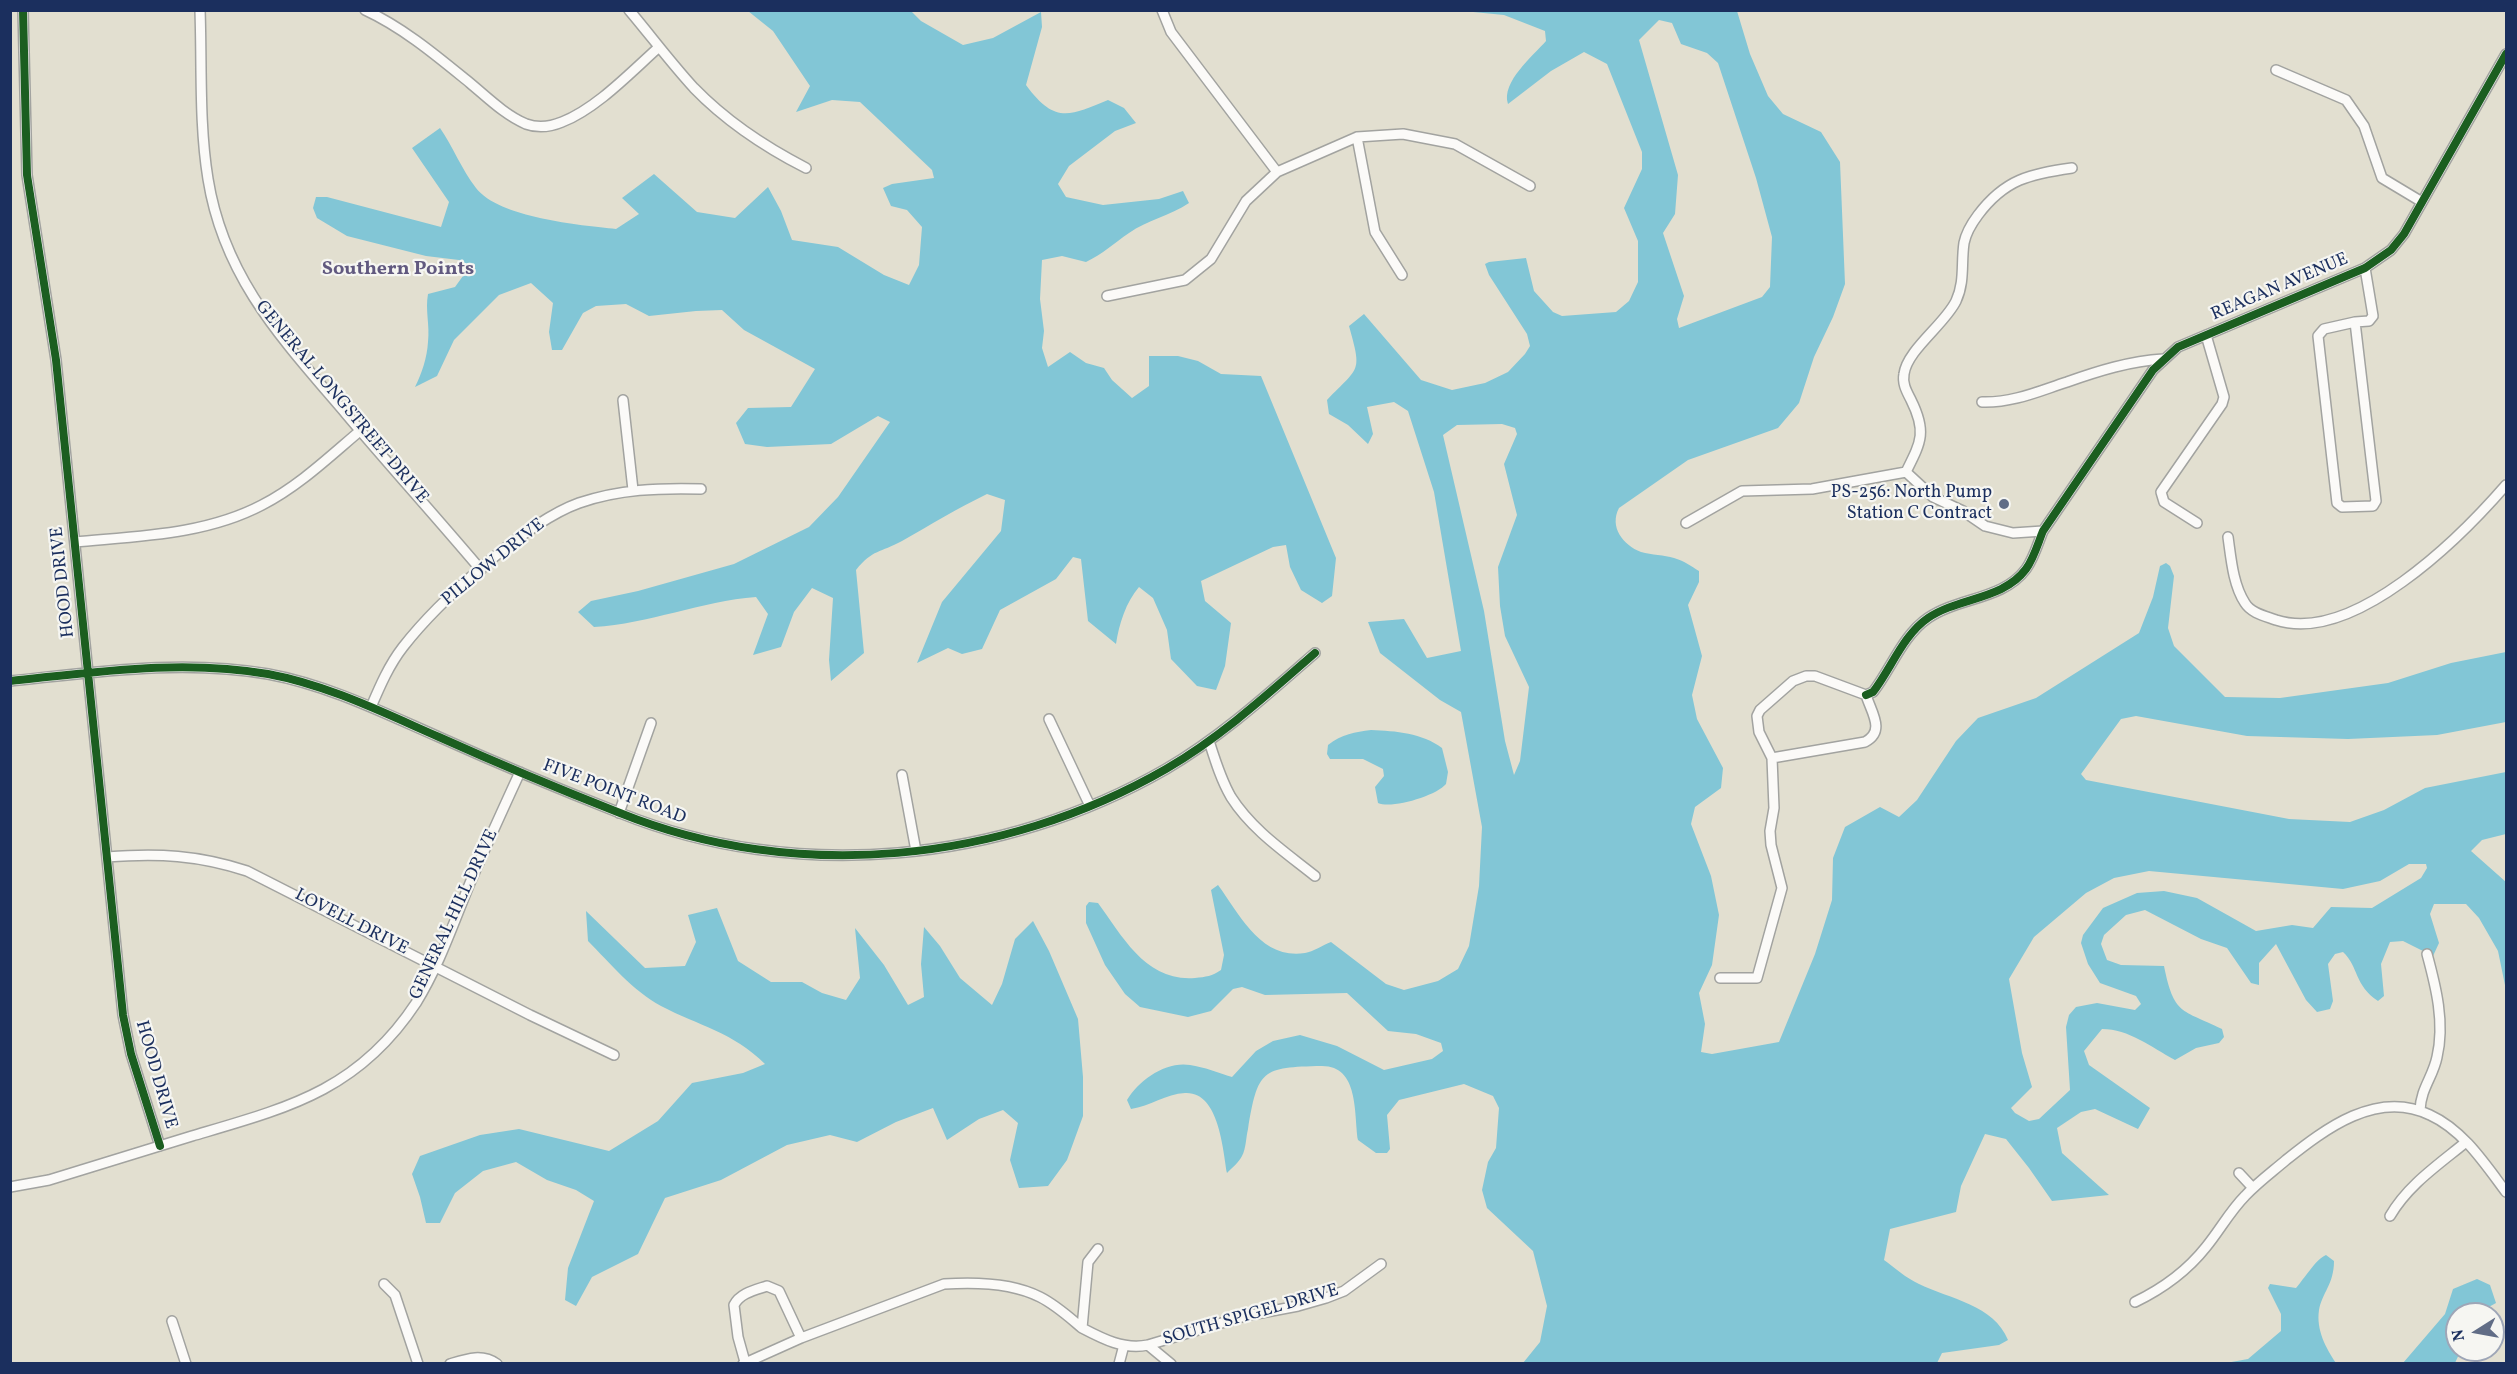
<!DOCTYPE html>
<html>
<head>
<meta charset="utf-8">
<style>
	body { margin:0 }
	#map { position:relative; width:2517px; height:1374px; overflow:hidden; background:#e2dfd0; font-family:Vollkorn,serif }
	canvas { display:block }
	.frame { position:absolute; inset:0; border:12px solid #1b2f5e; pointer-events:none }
	.north { position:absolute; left:2445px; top:1302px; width:60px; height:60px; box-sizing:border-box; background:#f6f6f2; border:2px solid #9ea6b7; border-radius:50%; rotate:259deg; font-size:16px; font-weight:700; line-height:24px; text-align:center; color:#1b2f5e }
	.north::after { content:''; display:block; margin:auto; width:21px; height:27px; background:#616d86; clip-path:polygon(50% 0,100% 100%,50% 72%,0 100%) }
</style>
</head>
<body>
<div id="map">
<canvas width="2517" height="1374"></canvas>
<div class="frame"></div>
<div class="north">N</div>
</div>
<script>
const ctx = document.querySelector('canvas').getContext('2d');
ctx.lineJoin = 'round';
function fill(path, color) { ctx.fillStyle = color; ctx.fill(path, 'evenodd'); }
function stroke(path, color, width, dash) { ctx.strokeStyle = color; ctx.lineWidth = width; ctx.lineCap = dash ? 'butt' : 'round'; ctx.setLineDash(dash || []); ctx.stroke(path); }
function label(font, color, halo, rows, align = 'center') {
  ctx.font = font + ' Vollkorn,serif'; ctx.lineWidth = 4.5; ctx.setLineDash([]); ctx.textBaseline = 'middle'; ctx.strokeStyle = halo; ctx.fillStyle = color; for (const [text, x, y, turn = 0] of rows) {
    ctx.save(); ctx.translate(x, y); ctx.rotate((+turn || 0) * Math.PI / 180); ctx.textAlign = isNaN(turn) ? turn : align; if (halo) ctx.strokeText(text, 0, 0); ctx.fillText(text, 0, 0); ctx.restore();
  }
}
fill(new Path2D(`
	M 748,11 L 911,11 L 921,21 L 963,45 L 993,38 L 1041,12 L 1042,27 L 1026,85 C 1054,123 1068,117 1108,100 L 1124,108 L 1136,123 L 1115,131 L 1069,166 L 1058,184 L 1066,197 L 1103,205 L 1159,199 L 1183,191 L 1189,203 C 1170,216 1147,220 1129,233 C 1114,243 1103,254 1086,262 L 1062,256 L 1042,260 L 1040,299 L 1044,331 L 1042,348 L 1048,367 L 1070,352 L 1086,363 L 1104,368 L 1112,380 L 1132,398 L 1149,386 L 1149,356 L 1178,356 L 1198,361 L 1221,374 L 1261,376 L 1336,558 L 1332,596 L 1322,603 L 1301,590 L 1290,567 L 1286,545 L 1273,547 L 1201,581 L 1205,601 L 1231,623 L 1225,666 L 1216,690 L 1197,686 L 1171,659 L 1167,630 L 1153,598 L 1139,587 C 1126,602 1119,624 1116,644 L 1088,621 L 1081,559 L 1073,557 L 1056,579 L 1000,610 L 982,649 L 962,654 L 948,648 L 917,663 L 942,602 L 1001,531 L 1005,500 L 987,494 C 958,508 930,525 902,541 C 880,553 873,549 856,570 L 864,653 L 831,681 L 829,660 L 833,598 L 812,588 L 794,612 L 781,647 L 753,655 L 768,614 L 756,597 C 701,601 649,624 594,627 L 578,612 L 591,601 L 638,591 L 734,564 L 809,527 L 838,497 L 890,422 L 878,416 L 831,444 L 767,447 L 745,444 L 736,423 L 748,408 L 791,407 L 815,369 L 744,330 L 722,310 L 696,311 L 649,316 L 626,304 L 596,306 L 583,313 L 562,350 L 552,350 L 549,332 L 553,303 L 531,283 L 499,295 L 454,340 L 437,376 L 415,387 C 422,373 427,358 428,342 C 430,325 425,310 428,294 L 455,287 L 468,269 L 459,260 L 426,256 L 347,236 L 317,218 L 313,208 L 316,197 L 327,197 L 441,227 L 449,202 L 412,148 L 440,128 C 453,147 462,170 476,188 C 499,218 580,225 616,229 L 639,214 L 622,198 L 654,174 L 697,212 L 735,218 L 768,187 L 781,211 L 792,240 L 838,247 L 884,275 L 909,285 L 919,265 L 922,227 L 907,210 L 891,206 L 883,188 L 892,184 L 934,178 L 932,170 L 860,102 L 832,100 L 796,112 L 810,86 L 773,31 Z
	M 1463,11 L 1737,11 L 1750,54 L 1768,96 L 1783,114 L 1821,132 L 1840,162 L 1845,284 L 1833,317 L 1814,357 L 1799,403 L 1778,428 L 1688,460 L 1619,508 C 1609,527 1623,545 1641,552 C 1652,555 1664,555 1674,558 C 1684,561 1691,566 1699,571 L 1699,582 L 1688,605 L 1702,656 L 1692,695 L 1697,719 L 1723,768 L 1721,788 L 1695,807 L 1691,824 L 1711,876 L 1719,915 L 1712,965 L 1699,993 L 1705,1024 L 1701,1052 L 1712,1054 L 1779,1042 L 1815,954 L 1832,900 L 1833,858 L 1845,827 L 1880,807 L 1899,817 L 1917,800 L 1956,741 L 1978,718 L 2036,698 L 2139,633 L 2153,597 L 2160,566 L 2166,563 L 2170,566 L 2174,576 L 2168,628 L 2174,646 L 2225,697 L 2280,698 L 2388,683 L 2451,663 L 2506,652 L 2506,722 L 2437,735 L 2348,739 L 2247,736 L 2136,716 L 2121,719 L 2081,774 L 2086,780 L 2289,819 L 2350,822 L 2384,810 L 2425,788 L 2506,772 L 2506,834 L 2482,840 L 2471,851 L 2506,882 L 2506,990 L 2498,951 L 2479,918 L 2466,904 L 2434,904 L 2430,914 L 2439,943 L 2433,956 L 2403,941 L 2390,942 L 2381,964 L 2384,996 L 2378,1001 C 2354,985 2359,967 2343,952 L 2335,954 L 2328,964 L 2333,1001 L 2330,1009 L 2317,1012 L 2306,1000 L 2276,944 L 2259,963 L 2259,985 L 2251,983 L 2227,948 L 2201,939 L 2145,910 L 2126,915 L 2104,935 L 2101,944 L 2107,960 L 2121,965 L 2164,966 C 2174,1015 2181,1009 2222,1029 L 2224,1037 L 2219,1043 L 2196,1048 L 2175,1060 C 2151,1047 2129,1029 2102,1029 L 2084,1051 L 2089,1065 L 2150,1108 L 2138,1129 L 2095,1109 L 2081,1112 L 2057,1128 L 2062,1153 L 2109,1195 L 2052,1201 L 2029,1168 L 2006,1139 L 1985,1134 L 1961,1186 L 1956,1212 L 1890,1229 L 1884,1260 C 1895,1268 1906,1278 1919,1284 C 1950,1299 1994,1305 2008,1340 L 1999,1345 L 1942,1353 L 1937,1363 L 1523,1363 L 1540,1342 L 1547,1306 L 1533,1251 L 1487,1208 L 1482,1190 L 1488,1162 L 1496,1148 L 1499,1108 L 1493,1096 L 1464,1084 L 1399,1100 L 1387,1115 L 1390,1149 L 1387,1153 L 1376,1153 L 1358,1140 C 1354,1113 1359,1066 1322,1066 C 1261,1067 1258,1070 1248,1129 C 1246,1137 1246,1149 1242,1156 C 1239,1162 1232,1168 1227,1173 C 1223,1150 1219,1091 1185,1093 C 1166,1094 1150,1106 1131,1109 L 1127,1100 C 1139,1080 1166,1061 1190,1065 C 1204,1067 1219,1073 1232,1077 L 1256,1051 L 1273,1041 L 1300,1035 L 1337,1046 L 1384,1070 L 1432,1059 L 1443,1051 L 1441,1043 L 1416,1034 L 1388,1031 L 1347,993 L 1265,995 L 1242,987 L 1233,989 L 1211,1011 L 1188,1017 L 1140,1007 L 1125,994 L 1105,965 L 1086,923 L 1086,906 L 1089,902 L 1098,903 C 1123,937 1146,982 1195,978 C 1206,977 1212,976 1221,970 L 1224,955 L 1211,890 L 1218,885 C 1240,915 1261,960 1305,953 C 1313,952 1323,945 1331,942 L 1386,984 L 1404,990 L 1438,981 L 1458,969 L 1469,946 L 1479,886 L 1482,827 L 1461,712 L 1440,700 L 1380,653 L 1368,622 L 1404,619 L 1427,658 L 1461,651 L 1434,492 L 1408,411 L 1394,402 L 1367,407 L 1373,434 L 1368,444 L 1348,425 L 1329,414 L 1327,400 C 1360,366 1362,373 1349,326 L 1364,314 L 1421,380 L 1452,390 L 1485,383 L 1508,372 L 1525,354 L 1530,346 L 1527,334 L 1489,275 L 1485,264 L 1489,262 L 1526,258 L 1534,291 L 1553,312 L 1562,316 L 1616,312 L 1629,301 L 1638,282 L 1638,241 L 1624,208 L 1642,169 L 1642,152 L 1607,64 L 1584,52 L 1551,71 L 1508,104 C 1501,82 1533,56 1546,41 L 1545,31 L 1504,15 ZM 1659,20 L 1672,23 L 1681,44 L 1707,53 L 1718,63 L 1756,178 L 1772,237 L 1770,287 L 1762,297 L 1679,328 L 1677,319 L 1684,296 L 1663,233 L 1675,214 L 1678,175 L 1639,40 ZM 1502,424 L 1515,428 L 1517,434 L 1504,464 L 1517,515 L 1498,567 L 1500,606 L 1505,636 L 1529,687 L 1520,761 L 1514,775 L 1505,741 L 1484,611 L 1443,435 L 1457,425 ZM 2409,864 L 2426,864 L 2427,868 L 2421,878 L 2372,908 L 2331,907 L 2313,928 L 2292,925 L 2256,931 L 2197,898 L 2164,891 L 2137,893 L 2103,908 L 2083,935 L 2081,943 L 2088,964 L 2100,983 L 2136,996 L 2141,1004 L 2135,1010 L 2097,1003 L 2076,1007 L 2069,1015 L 2066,1027 L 2070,1090 L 2039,1119 L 2029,1121 L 2015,1113 L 2011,1108 L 2032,1087 L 2022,1053 L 2009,979 L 2034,937 L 2086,893 L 2114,878 L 2149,871 L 2343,889 L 2380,881 Z
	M 1371,730 C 1396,731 1422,733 1442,748 L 1448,772 L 1446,784 C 1436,796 1392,809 1378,803 L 1375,787 L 1384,776 L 1383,769 L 1363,759 L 1330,759 L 1327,754 L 1328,745 C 1342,734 1355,732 1371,730 Z
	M 717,908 L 738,961 L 771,982 L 802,982 L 822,993 L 846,1000 L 860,978 L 855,928 L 884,965 L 908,1005 L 924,997 L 921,964 L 924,927 L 940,946 L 960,978 L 992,1005 L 1002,984 L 1015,939 L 1033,921 L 1049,951 L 1078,1019 L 1083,1077 L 1083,1116 L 1067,1160 L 1048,1186 L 1019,1188 L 1010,1160 L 1018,1123 L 1003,1110 L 979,1119 L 947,1140 L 933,1108 L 896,1122 L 857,1142 L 830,1135 L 787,1145 L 721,1180 L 665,1198 L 638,1254 L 592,1277 L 576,1306 L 565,1300 L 568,1268 L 594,1201 L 576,1190 L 547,1180 L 516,1162 L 483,1171 L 455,1193 L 440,1223 L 426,1223 L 420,1197 L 412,1174 L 420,1156 L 480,1135 L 519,1129 L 609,1151 L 658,1121 L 692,1083 L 743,1073 L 765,1064 C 733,1032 699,1026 661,1006 C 633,991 610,963 588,941 L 586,911 L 645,968 L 685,966 L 696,942 L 688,915 Z
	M 2326,1255 L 2334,1261 C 2334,1284 2322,1293 2319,1310 C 2316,1330 2326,1348 2336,1363 L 2226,1363 L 2248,1359 L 2281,1331 L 2281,1314 L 2268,1288 L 2270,1284 L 2296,1288 C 2304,1279 2316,1259 2326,1255 Z
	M 2477,1279 L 2490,1285 L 2496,1303 L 2476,1314 L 2457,1314 L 2457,1350 L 2461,1350 L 2455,1363 L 2403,1363 L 2445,1314 L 2453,1289 Z`), '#82c6d6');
const street = new Path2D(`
	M 23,10 L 27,175 L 56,360 L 123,1015 L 131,1054 L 160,1146
	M 200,10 C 202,66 199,124 208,179 C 224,279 284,341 347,415 C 391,467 437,518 481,570
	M 365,10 C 404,28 438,57 470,83 C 488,98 505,115 526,124 C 537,128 550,127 562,122 C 596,109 631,72 659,47
	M 629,10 C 651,36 671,63 694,88 C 726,121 765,147 806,168
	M 1162,10 L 1171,32 L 1277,172
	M 2276,70 L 2346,100 L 2364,126 L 2382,178 L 2422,202
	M 1357,137 L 1375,232 L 1402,275
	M 1107,296 L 1185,280 L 1211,259 L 1246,201 L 1277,172 L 1357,137 L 1403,134 L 1455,144 L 1530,186
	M 2355,322 L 2376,501 L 2373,506 L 2342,507 L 2337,503 L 2318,336 L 2324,329 Z
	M 2355,322 L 2369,321 L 2373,316 L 2365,268
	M 623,400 L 633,490
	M 1982,402 C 2013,403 2039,391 2067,382 C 2098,371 2130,361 2163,359
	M 1906,472 C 1921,442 1927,432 1911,400 C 1907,392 1902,384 1904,374 C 1907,350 1945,324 1956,301 C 1965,282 1961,263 1964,243 C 1966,233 1972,223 1978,215 C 2005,179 2030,174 2072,168
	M 1906,472 L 1933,497 L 1963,511 L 1985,526 L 2013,533 L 2043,531
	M 1686,523 L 1742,491 L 1812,489 L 1906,472
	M 2197,523 L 2164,502 L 2161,492 L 2222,404 L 2224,397 L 2206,335
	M 2228,537 C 2231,558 2233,585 2245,603 C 2251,613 2265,616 2276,620 C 2353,645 2460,538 2506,485
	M 75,542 C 138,536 205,535 262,505 C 299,486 329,457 361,430
	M 10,681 C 97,672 182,659 268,674 C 328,685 384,713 439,737 C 499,764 559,789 620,813 C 796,884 1003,863 1166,769 C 1221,737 1268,694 1315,653
	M 1866,695 L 1873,692 C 1891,669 1903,635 1928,618 C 1959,597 2003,600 2026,569 C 2034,558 2038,543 2043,531 L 2153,370 L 2178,347 L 2365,268 L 2391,250 L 2404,234 L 2506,54
	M 371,707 C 380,686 389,665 403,647 C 438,602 526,522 579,503 C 620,489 658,488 701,489
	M 1049,719 L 1090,806
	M 1209,741 C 1215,760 1221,780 1231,797 C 1252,830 1285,852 1315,876
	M 1772,758 L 1865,742 C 1886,731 1871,712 1866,695
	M 902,775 L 916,851
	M 619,813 L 651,723
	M 107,857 C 158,853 198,855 247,871 L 530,1015 L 614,1055
	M 1720,978 L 1757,978 L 1782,888 L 1771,845 L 1770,831 L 1774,808 L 1772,758 L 1759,732 L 1757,716 L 1760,710 L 1793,681 L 1806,676 L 1815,676 L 1866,695
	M 2420,1110 C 2421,1088 2433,1077 2437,1057 C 2445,1023 2436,987 2427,954
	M 2239,1173 L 2253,1188
	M 10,1187 L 49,1180 C 97,1165 145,1150 192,1136 C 287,1108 358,1091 416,1003 C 439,966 453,924 470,883 C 486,846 503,809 520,772
	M 2390,1216 C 2408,1185 2438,1165 2466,1142
	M 1098,1249 L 1088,1262 L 1082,1328 C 1103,1339 1124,1350 1148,1345 L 1171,1364
	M 384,1284 L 395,1295 L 418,1364
	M 2135,1302 C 2162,1289 2187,1271 2206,1247 C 2220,1230 2230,1211 2245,1196 C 2257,1183 2272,1172 2286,1160 C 2325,1129 2377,1089 2430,1115 C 2463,1130 2485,1164 2506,1192
	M 172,1321 L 186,1364
	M 1148,1345 L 1245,1316 L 1298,1306 L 1326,1298 L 1344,1291 L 1381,1264
	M 745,1362 L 738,1337 L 734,1305 C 740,1293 755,1290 767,1286 L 779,1291 L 801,1338
	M 450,1364 C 466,1359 482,1353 497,1364
	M 743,1364 L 801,1338 L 944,1284 C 974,1282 1013,1283 1040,1297 C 1056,1305 1069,1317 1082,1328
	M 1119,1364 L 1124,1345`);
stroke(street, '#a2a3a0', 12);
stroke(street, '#fbfaf8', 9);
stroke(new Path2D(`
	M 23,10 L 27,175 L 56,360 L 123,1015 L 131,1054 L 160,1146
	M 10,681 C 97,672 182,659 268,674 C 328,685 384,713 439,737 C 499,764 559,789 620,813 C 796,884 1003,863 1166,769 C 1221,737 1268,694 1315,653
	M 1866,695 L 1873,692 C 1891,669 1903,635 1928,618 C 1959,597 2003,600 2026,569 C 2034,558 2038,543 2043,531 L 2153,370 L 2178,347 L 2365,268 L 2391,250 L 2404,234 L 2506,54`), '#1b5e20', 8);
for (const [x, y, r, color] of [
	[2004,504,6,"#616d86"]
]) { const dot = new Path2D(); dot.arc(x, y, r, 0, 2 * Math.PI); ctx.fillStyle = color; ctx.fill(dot); stroke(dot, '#f6f6f2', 2); }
label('18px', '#1b2f5e', '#f6f6f2', [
	["REAGAN AVENUE",2280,288,-23],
	["GENERAL LONGSTREET DRIVE",341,403,50],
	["PILLOW DRIVE",494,563,-39],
	["HOOD DRIVE",64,582,-96],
	["FIVE POINT ROAD",614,793,21],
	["GENERAL HILL DRIVE",455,915,-65],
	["LOVELL DRIVE",351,923,27],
	["HOOD DRIVE",155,1075,74],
	["SOUTH SPIGEL DRIVE",1251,1316,-16]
]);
label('18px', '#1b2f5e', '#f6f6f2', [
	["PS-256: North Pump",1992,494],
	["Station C Contract",1992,515]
], 'right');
label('bold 20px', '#61597f', '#f6f6f2', [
	["Southern Points",398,270]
]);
</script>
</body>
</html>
